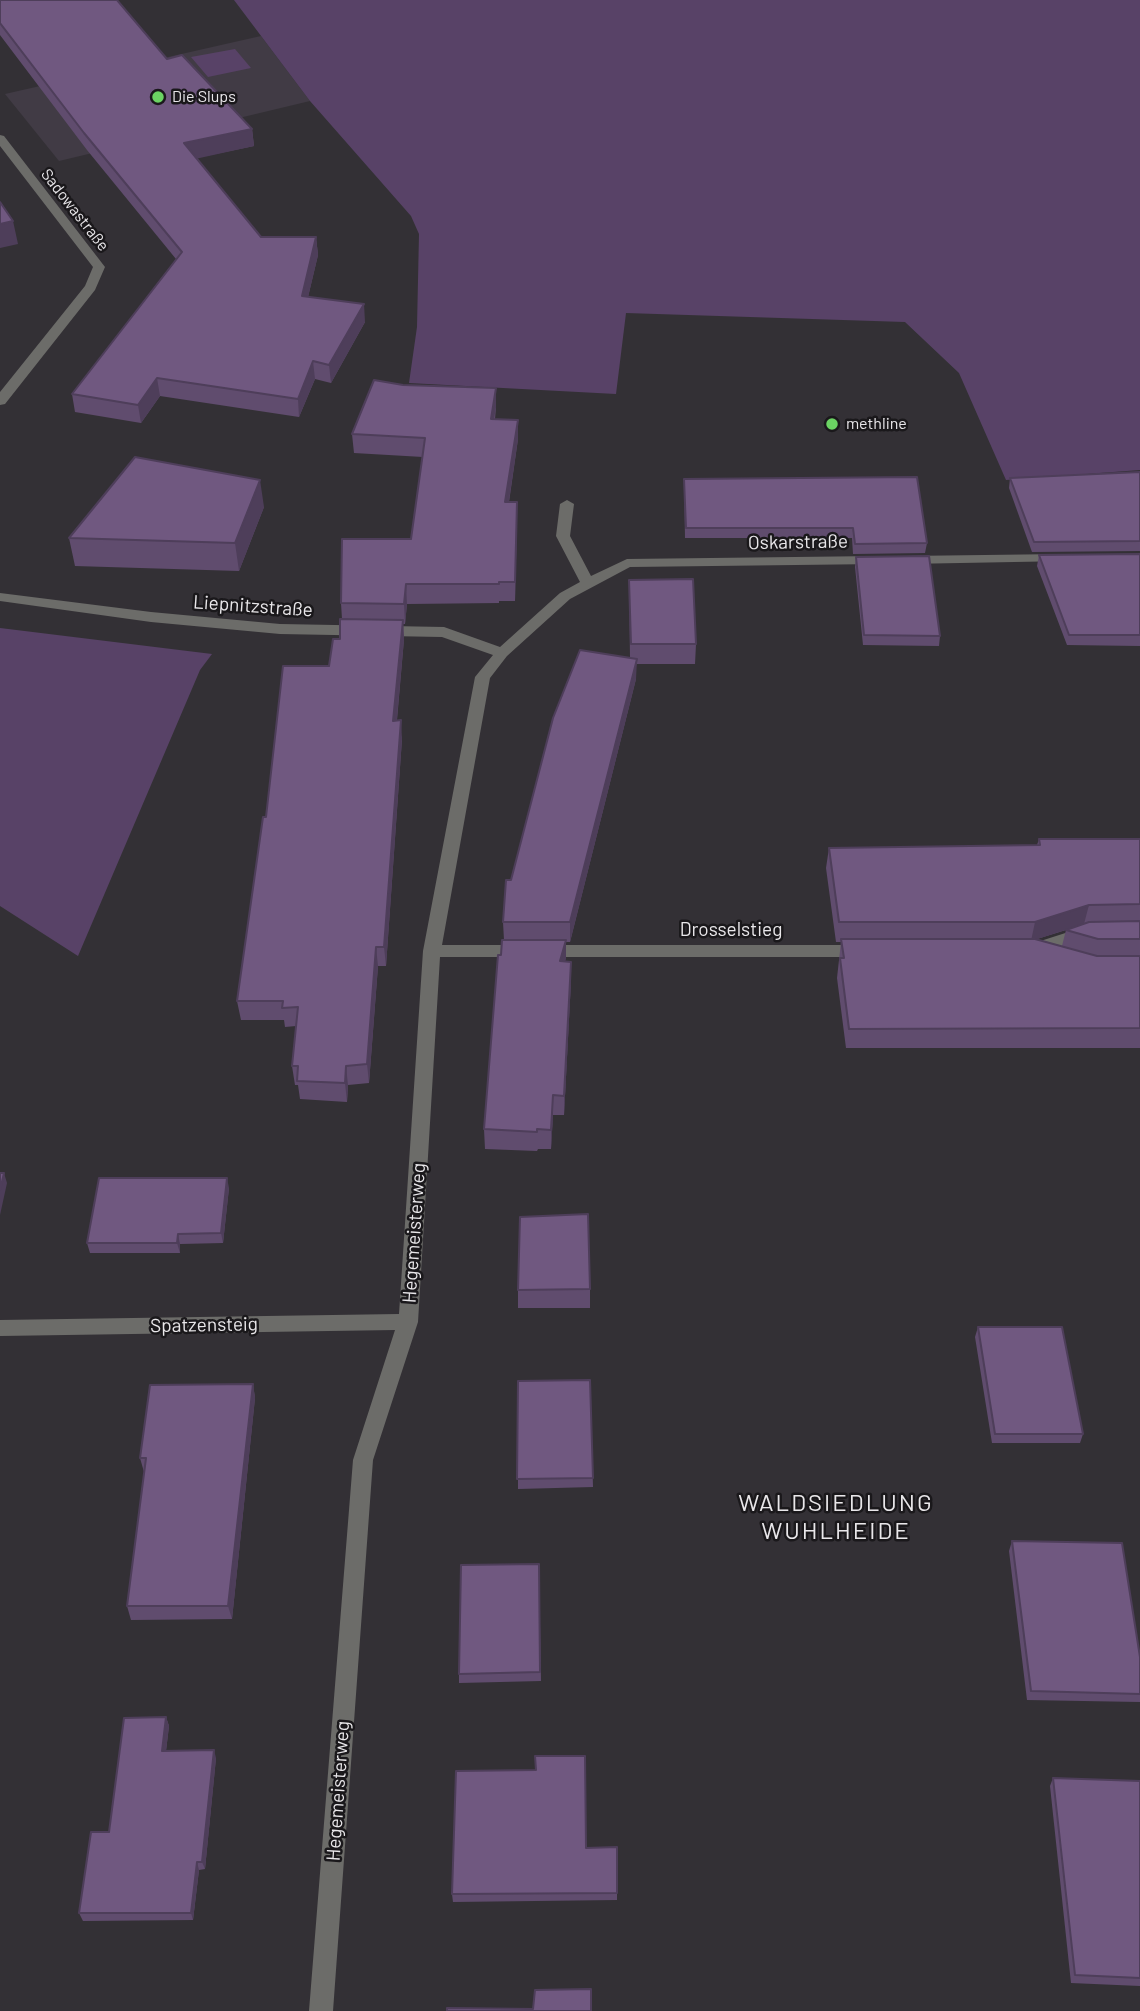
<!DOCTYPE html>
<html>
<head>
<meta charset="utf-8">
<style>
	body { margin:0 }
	canvas { display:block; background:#333035 }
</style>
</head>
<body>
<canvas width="1140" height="2011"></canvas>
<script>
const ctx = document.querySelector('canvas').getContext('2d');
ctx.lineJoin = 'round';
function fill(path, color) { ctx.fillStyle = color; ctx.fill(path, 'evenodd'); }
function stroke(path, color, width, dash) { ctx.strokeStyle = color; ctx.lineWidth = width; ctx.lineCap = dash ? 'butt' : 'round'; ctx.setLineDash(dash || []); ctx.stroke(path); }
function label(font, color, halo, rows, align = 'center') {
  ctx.font = font + ' Barlow,sans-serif'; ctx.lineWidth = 5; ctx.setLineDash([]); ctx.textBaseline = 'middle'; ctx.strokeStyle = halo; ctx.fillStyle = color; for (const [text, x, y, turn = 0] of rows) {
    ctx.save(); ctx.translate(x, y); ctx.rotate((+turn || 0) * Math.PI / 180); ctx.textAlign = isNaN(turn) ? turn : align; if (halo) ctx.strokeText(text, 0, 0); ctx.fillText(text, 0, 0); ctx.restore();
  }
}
fill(new Path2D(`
	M 261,36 L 310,101 L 59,161 L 5,94 Z`), '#413b45');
fill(new Path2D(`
	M 234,0 L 1140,0 L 1140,470 L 1006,480 L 959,373 L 905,322 L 626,313 L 616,394 L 409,383 L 417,327 L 419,234 L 411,216 L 310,101 Z
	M 235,49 L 251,68 L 208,77 L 191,57 Z
	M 0,628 L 212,654 L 200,670 L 78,956 L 0,906 Z`), '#584267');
fill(new Path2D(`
	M 0,135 L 4,136 L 105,267 L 95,290 L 5,404 L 0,405 L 0,392 L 85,286 L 93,267 L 0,146 Z
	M 567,500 L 574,504 L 570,536 L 591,576 L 627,559 L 878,556 L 885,560 L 878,564 L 630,567 L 570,599 L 507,656 L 490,678 L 442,945 L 862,945 L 871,951 L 862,957 L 440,957 L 418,1322 L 373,1460 L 333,2011 L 309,2011 L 353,1460 L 395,1330 L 0,1336 L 0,1320 L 399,1314 L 423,951 L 475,677 L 493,655 L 442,637 L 280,634 L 151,622 L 0,601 L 0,593 L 151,612 L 280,624 L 444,627 L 500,647 L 560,593 L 580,582 L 556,536 L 560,504 Z
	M 1063,554 L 1070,558 L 1068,561 L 906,564 L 899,560 L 906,556 Z
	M 1084,927 L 1092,933 L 1090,937 L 1031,956 L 1022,950 L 1025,946 Z`), '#6c6c69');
fill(new Path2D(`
	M 0,0 L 167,59 L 252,129 L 254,146 L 196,158 L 261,237 L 316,237 L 318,255 L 308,297 L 365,322 L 331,383 L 315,379 L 299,417 L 160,396 L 141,423 L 75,412 L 72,394 L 176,259 L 87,150 L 0,35 Z
	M 496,407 L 495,419 L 518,439 L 509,502 L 517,521 L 515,601 L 499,601 L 499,603 L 407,604 L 405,624 L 403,624 L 404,639 L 397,720 L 402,739 L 386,966 L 378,966 L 369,1083 L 348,1085 L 347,1102 L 300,1099 L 298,1085 L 295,1085 L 292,1066 L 296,1026 L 285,1027 L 284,1020 L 241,1020 L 237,1001 L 266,817 L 340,639 L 342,619 L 341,603 L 411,539 L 423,457 L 354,453 L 352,434 Z
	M 1140,472 L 1140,551 L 1032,552 L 1009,488 L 1010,478 Z
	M 684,479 L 927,543 L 925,553 L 853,554 L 852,538 L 685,538 Z
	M 264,507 L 239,571 L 75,566 L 69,538 Z
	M 1140,554 L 1140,646 L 1067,645 L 1037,566 L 1039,555 Z
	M 856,557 L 940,636 L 939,646 L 863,645 L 855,567 Z
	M 629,580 L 696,644 L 695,664 L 636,664 L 636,679 L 570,942 L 566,942 L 565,961 L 571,981 L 564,1115 L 553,1115 L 551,1149 L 538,1149 L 537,1151 L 485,1149 L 484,1129 L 501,955 L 504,940 L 503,922 L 511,880 L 630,658 Z
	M 1039,839 L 1140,839 L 1140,1048 L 846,1048 L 837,978 L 841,942 L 836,942 L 826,868 L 829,848 L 1037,845 ZM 1066,930 L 1062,946 L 1037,939 Z
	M 229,1188 L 223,1243 L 180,1244 L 180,1253 L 90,1253 L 87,1243 Z
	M 590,1289 L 590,1308 L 518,1308 L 518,1290 Z
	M 978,1327 L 1083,1434 L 1080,1443 L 992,1443 L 975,1337 Z
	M 590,1380 L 593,1487 L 518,1489 L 518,1381 Z
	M 253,1384 L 255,1398 L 232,1619 L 131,1620 L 127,1606 L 144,1472 L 140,1458 Z
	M 1012,1541 L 1140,1657 L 1140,1702 L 1027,1700 L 1009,1551 Z
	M 539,1564 L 541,1681 L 459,1683 L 459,1674 Z
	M 166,1717 L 169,1726 L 166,1751 L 216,1758 L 205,1869 L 199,1870 L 193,1920 L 83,1921 L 79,1913 L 109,1832 Z
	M 1053,1778 L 1140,1781 L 1140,1986 L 1071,1983 L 1050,1786 Z
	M 586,1848 L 617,1893 L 617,1900 L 453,1902 L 452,1894 Z`), '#604c6e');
fill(new Path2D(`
	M 252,129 L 254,146 L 186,161 L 184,143 Z
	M 13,221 L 18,244 L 0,248 L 0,224 Z
	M 316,237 L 318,255 L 304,314 L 302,296 Z
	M 364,304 L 365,322 L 331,383 L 329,365 Z
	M 313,361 L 315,379 L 299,417 L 298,399 Z
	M 157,378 L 160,396 L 141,423 L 138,405 Z
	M 496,388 L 496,407 L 491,438 L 491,419 Z
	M 518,420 L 518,439 L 506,521 L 505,502 Z
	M 260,480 L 264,507 L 239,571 L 235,543 Z
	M 517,502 L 517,521 L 515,601 L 515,582 Z
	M 406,584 L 407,604 L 405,624 L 404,604 Z
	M 403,620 L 404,639 L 395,740 L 393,721 Z
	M 637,659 L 636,679 L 570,942 L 570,922 Z
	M 401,720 L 402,739 L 386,966 L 384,947 Z
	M 1089,905 L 1084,924 L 1031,941 L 1035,922 Z
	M 566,940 L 566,959 L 560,981 L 560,961 Z
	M 376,947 L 378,966 L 369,1083 L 367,1064 Z
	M 571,962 L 571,981 L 564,1115 L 564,1096 Z
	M 346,1066 L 348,1085 L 347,1102 L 345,1083 Z
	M 553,1095 L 553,1115 L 551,1149 L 551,1130 Z
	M 4,1173 L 7,1183 L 0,1215 L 0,1190 Z
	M 227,1178 L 229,1188 L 223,1243 L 221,1233 Z
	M 178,1234 L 180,1244 L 180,1253 L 177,1243 Z
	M 253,1384 L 255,1398 L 232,1619 L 228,1606 Z
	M 166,1717 L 169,1726 L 165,1759 L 162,1751 Z
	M 214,1750 L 216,1758 L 205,1869 L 202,1862 Z
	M 197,1862 L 199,1870 L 193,1920 L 191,1913 Z`), '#4e3e5a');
const building = new Path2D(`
	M 0,0 L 117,0 L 167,59 L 182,55 L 252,129 L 184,143 L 261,237 L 316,237 L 302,296 L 364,304 L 329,365 L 313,361 L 298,399 L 157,378 L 138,405 L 72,394 L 182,252 L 84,133 L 0,23 Z
	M 0,202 L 13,221 L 0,224 Z
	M 374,380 L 403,385 L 496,388 L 491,419 L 518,420 L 505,502 L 517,502 L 515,582 L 499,582 L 499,584 L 406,584 L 404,604 L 341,603 L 342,539 L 411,539 L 425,438 L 352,434 Z
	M 135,457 L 260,480 L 235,543 L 69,538 Z
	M 1140,472 L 1140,541 L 1034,542 L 1010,478 Z
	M 917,477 L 927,543 L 855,544 L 853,528 L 686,528 L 684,479 Z
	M 1140,554 L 1140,635 L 1069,635 L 1039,555 Z
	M 929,556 L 940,636 L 864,635 L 856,557 Z
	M 693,579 L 696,644 L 631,644 L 629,580 Z
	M 340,619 L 403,620 L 393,721 L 401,720 L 384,947 L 376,947 L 367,1064 L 346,1066 L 345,1083 L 297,1081 L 298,1066 L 292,1066 L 298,1007 L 282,1008 L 283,1001 L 237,1001 L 263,817 L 266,817 L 283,666 L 329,666 L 333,639 L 340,639 Z
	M 580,650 L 637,659 L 570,922 L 503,922 L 506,880 L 511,880 L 553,718 Z
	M 1039,839 L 1140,839 L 1140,904 L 1089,905 L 1035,922 L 839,922 L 829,848 L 1040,845 Z
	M 1140,921 L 1140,939 L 1098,939 L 1066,930 L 1089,922 Z
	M 841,939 L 1035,939 L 1097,956 L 1140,956 L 1140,1028 L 849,1029 L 840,958 L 844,958 Z
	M 502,940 L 566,940 L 560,961 L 571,962 L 564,1096 L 553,1095 L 551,1130 L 537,1129 L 537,1132 L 484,1129 L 498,955 L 501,955 Z
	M 0,1173 L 4,1173 L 0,1190 Z
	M 99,1178 L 227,1178 L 221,1233 L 178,1234 L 177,1243 L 87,1243 Z
	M 588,1214 L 590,1289 L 518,1290 L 520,1217 Z
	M 978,1327 L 1062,1327 L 1083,1434 L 995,1434 Z
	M 590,1380 L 593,1478 L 517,1479 L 518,1381 Z
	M 253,1384 L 228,1606 L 127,1606 L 146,1458 L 140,1458 L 150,1385 Z
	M 1012,1541 L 1122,1543 L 1140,1657 L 1140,1694 L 1031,1691 Z
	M 539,1564 L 540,1672 L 459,1674 L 461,1565 Z
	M 166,1717 L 162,1751 L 214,1750 L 202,1862 L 197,1862 L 191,1913 L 79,1913 L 91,1832 L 109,1832 L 124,1718 Z
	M 535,1756 L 585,1756 L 586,1848 L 617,1847 L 617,1893 L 452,1894 L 456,1771 L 536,1770 Z
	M 1053,1778 L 1140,1781 L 1140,1978 L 1075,1975 Z
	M 591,1989 L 591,2011 L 447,2011 L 447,2008 L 533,2009 L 535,1990 Z`);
fill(building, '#705880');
stroke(building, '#4e3e5a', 2);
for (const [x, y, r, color] of [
	[158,97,7,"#6bd363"],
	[832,424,7,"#6bd363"]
]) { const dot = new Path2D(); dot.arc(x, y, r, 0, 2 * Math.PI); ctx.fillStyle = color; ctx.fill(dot); stroke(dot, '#1a181b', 2.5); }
label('16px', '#e9e7ea', '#1a181b', [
	["Die Slups",172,97],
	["methline",846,424]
], 'left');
label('16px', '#e9e7ea', '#1a181b', [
	["Sadowastraße",75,210,52]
]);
label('19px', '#e9e7ea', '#1a181b', [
	["Oskarstraße",798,542,-1],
	["Liepnitzstraße",253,606,4],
	["Drosselstieg",731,930],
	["Hegemeisterweg",414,1233,-86],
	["Spatzensteig",204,1325,-1],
	["Hegemeisterweg",338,1791,-86]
]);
ctx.letterSpacing = '2px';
label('24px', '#e9e7ea', '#1a181b', [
	["WALDSIEDLUNG",836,1503],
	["WUHLHEIDE",836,1531]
]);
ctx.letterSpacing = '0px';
</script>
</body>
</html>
